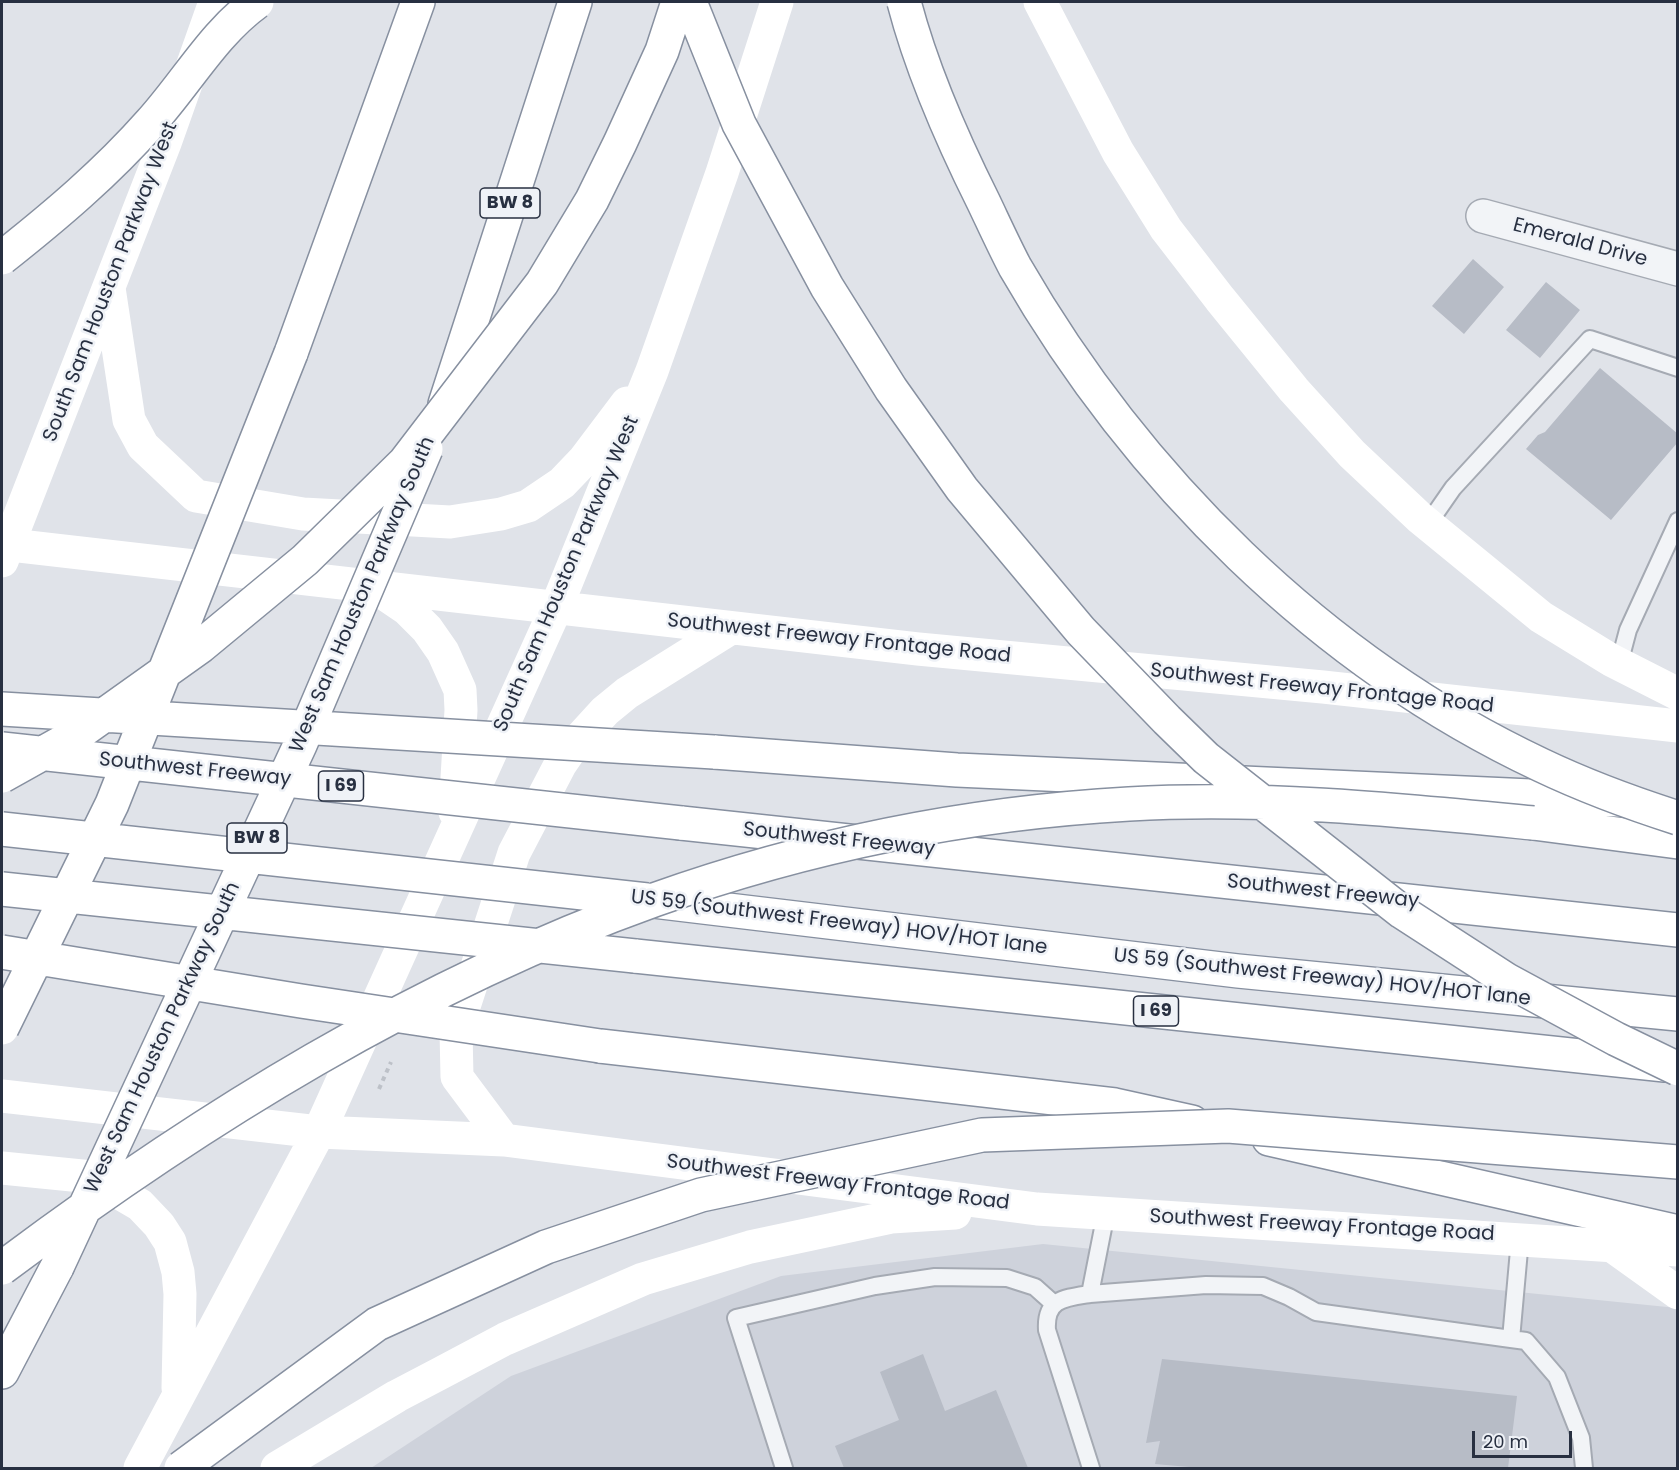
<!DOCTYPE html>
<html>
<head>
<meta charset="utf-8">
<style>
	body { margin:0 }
	#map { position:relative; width:1679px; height:1470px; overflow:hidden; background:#e0e3e9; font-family:Poppins,sans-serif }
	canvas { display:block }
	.frame { position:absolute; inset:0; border:3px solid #283041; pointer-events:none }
	.scale { position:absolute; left:1472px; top:1431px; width:100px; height:27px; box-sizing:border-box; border:3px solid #283041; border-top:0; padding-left:8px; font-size:18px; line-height:21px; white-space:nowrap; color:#283041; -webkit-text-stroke:4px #eff2f7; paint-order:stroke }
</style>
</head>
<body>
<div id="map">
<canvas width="1679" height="1470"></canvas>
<div class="frame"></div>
<div class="scale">20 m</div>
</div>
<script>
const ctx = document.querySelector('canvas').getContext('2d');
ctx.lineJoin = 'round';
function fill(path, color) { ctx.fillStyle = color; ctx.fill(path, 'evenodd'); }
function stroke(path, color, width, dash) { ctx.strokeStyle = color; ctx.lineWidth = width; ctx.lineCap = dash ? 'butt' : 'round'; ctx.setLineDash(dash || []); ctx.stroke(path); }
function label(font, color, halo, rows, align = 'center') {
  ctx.font = font + ' Poppins,sans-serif'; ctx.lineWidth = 5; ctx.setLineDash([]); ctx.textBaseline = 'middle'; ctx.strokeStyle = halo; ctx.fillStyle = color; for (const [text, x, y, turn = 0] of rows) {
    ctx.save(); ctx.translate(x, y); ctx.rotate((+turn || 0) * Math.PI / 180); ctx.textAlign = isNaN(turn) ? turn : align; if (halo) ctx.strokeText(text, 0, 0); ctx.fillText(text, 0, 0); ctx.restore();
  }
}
fill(new Path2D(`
	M 1043,1244 L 1677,1308 L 1677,1468 L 371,1468 L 511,1376 L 781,1276 Z`), '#ced2db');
fill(new Path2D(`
	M 1473,259 L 1504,287 L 1464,334 L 1432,306 Z
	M 1546,282 L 1580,310 L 1540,358 L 1506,330 Z
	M 1600,368 L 1678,434 L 1678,442 L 1611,520 L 1526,449 L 1538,435 L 1545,432 Z
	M 923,1354 L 945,1411 L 996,1390 L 1028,1468 L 844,1468 L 835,1446 L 899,1420 L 880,1372 Z
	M 1162,1359 L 1517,1396 L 1508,1468 L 1201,1468 L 1155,1464 L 1160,1441 L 1146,1443 Z`), '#b7bcc6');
const service = new Path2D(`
	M 1428,524 L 1453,488 L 1590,339 L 1678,368
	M 1619,664 L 1628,630 L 1678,521
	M 1520,1239 L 1511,1339 L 1526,1341 L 1557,1377 L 1581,1438 L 1584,1468
	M 1090,1294 L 1206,1285 L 1263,1286 L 1289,1297 L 1316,1312 L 1511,1339
	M 784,1468 L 736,1318 L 875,1286 L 935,1277 L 1007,1278 L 1035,1287 L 1054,1304
	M 1091,1468 L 1047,1330 C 1045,1299 1064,1298 1090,1294 L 1106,1213`);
const minor = new Path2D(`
	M 1483,216 L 1678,269`);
const motorway = new Path2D(`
	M 291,353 L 418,2
	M 445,404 L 575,2
	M 714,752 L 957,770 L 1619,800
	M 681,823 L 1678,930
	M 1533,823 L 1678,842
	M 653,901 L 1238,971 L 1678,1014
	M 635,956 L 1665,1065
	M 600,1046 L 1115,1105 L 1192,1122
	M 1269,1139 L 1678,1232
	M 2,1372 L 57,1267`);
stroke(service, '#a5aab3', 20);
stroke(minor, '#a5aab3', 36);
stroke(motorway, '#8790a0', 36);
stroke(new Path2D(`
	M 379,1089 L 391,1062`), '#bdc1c8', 4, [4.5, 4.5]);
stroke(service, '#f2f4f7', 16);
stroke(minor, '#f2f4f7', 33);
stroke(new Path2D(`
	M 1040,2 L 1118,152 L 1166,229 L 1220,299 L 1294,390 L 1352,454 L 1420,518 L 1541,617 L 1611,660 L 1678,694
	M 109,288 L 129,420 L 143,446 L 196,496 L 303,514 L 450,522 L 501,514 L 528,506 L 562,483 L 584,460 L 627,403
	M 2,544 L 918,649 L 1323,687 L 1678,726
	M 2,561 L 165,143 L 215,2
	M 376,588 L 407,609 L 427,629 L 443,652 L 460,690 L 461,710 L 455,812
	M 2,1096 L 319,1132 L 504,1140 L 1037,1209 L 1678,1250
	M 504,1140 L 457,1077 L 456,1031 L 514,853 L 560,765 L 573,746 L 605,711 L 627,693 L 731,628
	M 2,1168 L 92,1177 L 140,1205 L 159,1225 L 170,1242 L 178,1272 L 180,1294 L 178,1388
	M 1611,1245 L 1678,1293
	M 140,1468 L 319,1132 L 556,608 L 652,371 L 722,173 L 777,2
	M 277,1468 L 397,1396 L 439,1374 L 505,1339 L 643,1279 L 750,1247 L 891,1217 L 955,1213`), '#fff', 33);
stroke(motorway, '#fff', 33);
const motorwayBridge = new Path2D(`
	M 690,2 L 739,124 L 827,287 L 891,389 L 962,489 L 1081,631 L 1167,720 L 1206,758 L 1402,912 L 1507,980 L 1616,1039 L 1678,1069
	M 904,2 C 922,71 952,139 984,203 C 994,224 1004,246 1015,267 C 1136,477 1320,661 1541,765 C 1585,786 1631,803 1678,818
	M 2,258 C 55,216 106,173 151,122 C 187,82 214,33 257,2
	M 2,709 L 714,752
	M 2,749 L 681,823
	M 2,776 L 79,733 L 201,646 L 305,560 L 405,462 L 542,283 L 592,200 L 620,143 L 662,51 L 678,2
	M 2,829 L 647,900
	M 2,889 L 635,956
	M 2,952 L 301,1001 L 600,1046
	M 2,1028 L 112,804 L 291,353
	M 57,1267 L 300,745 L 426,449
	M 2,1268 C 201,1119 419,984 654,900 C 806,846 968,813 1129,804 C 1264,796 1399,810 1533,823
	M 181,1468 L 377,1324 L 546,1247 L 701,1195 L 982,1135 L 1228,1126 L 1678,1162`);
stroke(motorwayBridge, '#8790a0', 36, []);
stroke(motorwayBridge, '#fff', 33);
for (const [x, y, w] of [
	[510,203,60],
	[341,786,45],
	[257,838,60],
	[1156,1011,45]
]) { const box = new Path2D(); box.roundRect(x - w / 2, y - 15, w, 30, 4.5); ctx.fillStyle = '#eff2f7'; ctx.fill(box); stroke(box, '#283041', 1.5); }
label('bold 18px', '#283041', null, [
	["BW 8",510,203],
	["I 69",341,786],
	["BW 8",257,838],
	["I 69",1156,1011]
]);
label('20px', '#283041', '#eff2f7', [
	["Emerald Drive",1580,243,15],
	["South Sam Houston Parkway West",111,282,-69],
	["South Sam Houston Parkway West",567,574,-67],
	["West Sam Houston Parkway South",363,595,-67],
	["Southwest Freeway Frontage Road",839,639,6],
	["Southwest Freeway Frontage Road",1322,689,6],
	["Southwest Freeway",195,770,6],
	["Southwest Freeway",839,840,6],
	["Southwest Freeway",1323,892,6],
	["US 59 (Southwest Freeway) HOV/HOT lane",839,923,7],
	["US 59 (Southwest Freeway) HOV/HOT lane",1322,978,6],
	["West Sam Houston Parkway South",163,1038,-65],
	["Southwest Freeway Frontage Road",838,1183,7],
	["Southwest Freeway Frontage Road",1322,1226,3]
]);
</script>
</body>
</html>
